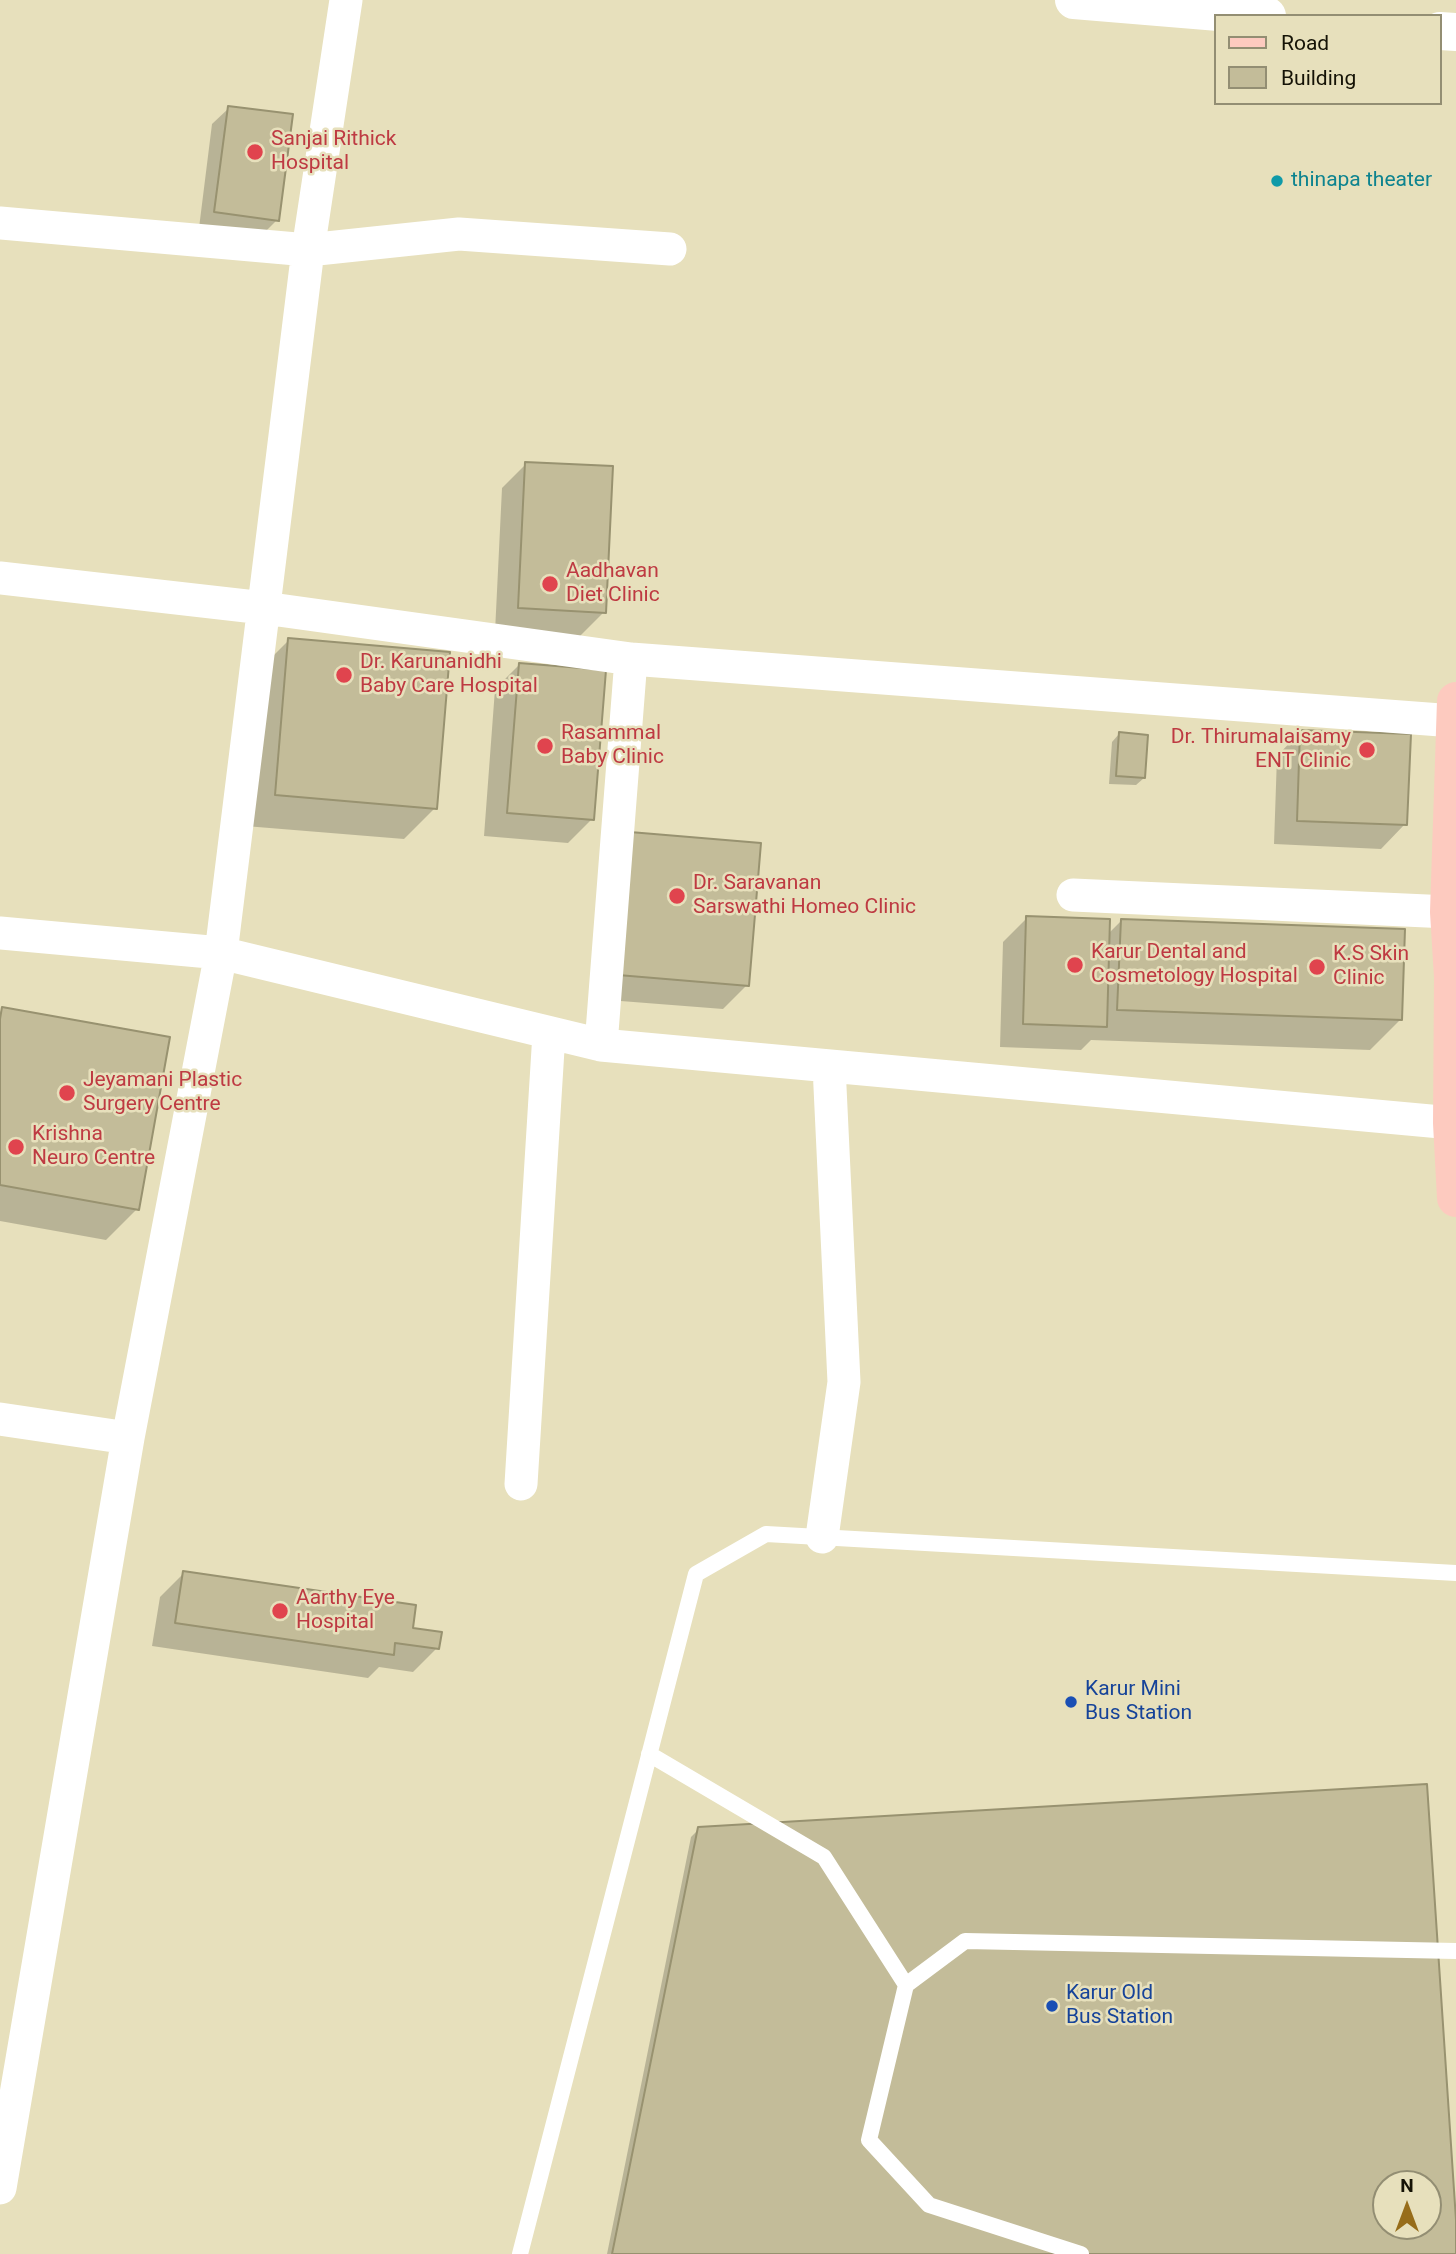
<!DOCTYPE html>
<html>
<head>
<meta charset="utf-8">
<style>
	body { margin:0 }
	#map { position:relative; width:1456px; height:2254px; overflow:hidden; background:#e7e0bc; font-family:Roboto,sans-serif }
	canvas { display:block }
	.legend { position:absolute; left:1214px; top:14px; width:228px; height:91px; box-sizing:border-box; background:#e7e0bc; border:2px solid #938e73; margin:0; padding:9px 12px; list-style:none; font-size:21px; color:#151306 }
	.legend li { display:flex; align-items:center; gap:14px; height:35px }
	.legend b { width:35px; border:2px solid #938e73 }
	.north { position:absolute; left:1372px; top:2170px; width:70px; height:70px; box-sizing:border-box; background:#e7e0bc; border:2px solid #938e73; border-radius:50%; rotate:0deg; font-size:19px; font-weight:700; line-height:28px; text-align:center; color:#151306 }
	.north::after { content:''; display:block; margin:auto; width:24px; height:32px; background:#976d1a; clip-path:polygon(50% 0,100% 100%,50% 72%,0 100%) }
</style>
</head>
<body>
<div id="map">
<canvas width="1456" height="2254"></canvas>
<ul class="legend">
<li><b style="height:9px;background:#fdcabf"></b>Road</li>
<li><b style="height:19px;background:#c3bc99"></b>Building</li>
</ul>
<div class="north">N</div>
</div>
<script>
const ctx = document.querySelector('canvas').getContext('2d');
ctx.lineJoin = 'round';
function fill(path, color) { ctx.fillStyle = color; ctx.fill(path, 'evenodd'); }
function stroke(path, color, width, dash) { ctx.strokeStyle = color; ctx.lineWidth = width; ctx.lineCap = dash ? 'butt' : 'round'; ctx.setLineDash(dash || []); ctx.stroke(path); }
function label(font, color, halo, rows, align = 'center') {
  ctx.font = font + ' Roboto,sans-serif'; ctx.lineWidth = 5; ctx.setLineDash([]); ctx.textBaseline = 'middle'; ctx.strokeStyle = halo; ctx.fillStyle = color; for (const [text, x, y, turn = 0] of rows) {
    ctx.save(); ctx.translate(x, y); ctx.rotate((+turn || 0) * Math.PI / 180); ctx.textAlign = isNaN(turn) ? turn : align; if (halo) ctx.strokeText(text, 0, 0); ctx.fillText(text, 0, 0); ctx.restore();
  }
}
fill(new Path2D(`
	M 229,108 L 277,220 L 261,236 L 199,228 L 212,124 Z
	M 526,464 L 604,612 L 580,636 L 495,632 L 502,488 Z
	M 289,640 L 435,808 L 404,839 L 245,826 L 258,671 Z
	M 519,665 L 592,819 L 568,843 L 484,836 L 495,689 Z
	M 1301,731 L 1405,824 L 1381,849 L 1274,844 L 1277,756 Z
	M 1119,734 L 1144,778 L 1136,785 L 1109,784 L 1112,742 Z
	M 606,858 L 747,985 L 723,1009 L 595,999 Z
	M 1027,918 L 1108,934 L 1121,921 L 1401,1019 L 1370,1050 L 1091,1040 L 1081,1050 L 1000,1047 L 1003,942 Z
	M 3,1009 L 137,1209 L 106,1240 L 0,1221 L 0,1012 Z
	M 184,1573 L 411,1630 L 437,1648 L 413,1672 L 379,1667 L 368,1678 L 152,1646 L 160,1597 Z
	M 1426,1785 L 1456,2254 L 607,2254 L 691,1837 L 699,1829 ZM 1386,2184 L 1428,2184 L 1428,2226 L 1386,2226 Z`), '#0003');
const building = new Path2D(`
	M 228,106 L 293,114 L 279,221 L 214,212 Z
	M 525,462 L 613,466 L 606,613 L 518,608 Z
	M 288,638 L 450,652 L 437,809 L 275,795 Z
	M 519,663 L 606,670 L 594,820 L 507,813 Z
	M 1300,730 L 1411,734 L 1407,825 L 1297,821 Z
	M 1119,732 L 1148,735 L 1145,778 L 1116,776 Z
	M 630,832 L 761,843 L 749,986 L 618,975 Z
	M 1026,916 L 1110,919 L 1107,1027 L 1023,1024 Z
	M 1121,919 L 1405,929 L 1402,1020 L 1117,1010 Z
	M 2,1007 L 170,1037 L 139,1210 L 0,1185 L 0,1019 Z
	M 183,1571 L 416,1605 L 413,1628 L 442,1632 L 439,1649 L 395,1643 L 394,1655 L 175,1623 Z
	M 1427,1784 L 1456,2220 L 1456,2254 L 612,2254 L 698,1827 ZM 1386,2184 L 1428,2184 L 1428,2226 L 1386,2226 Z`);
fill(building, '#c3bc99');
stroke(building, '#989270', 2);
stroke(new Path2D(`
	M 649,1754 L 824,1857 L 906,1985
	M 520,2254 L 696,1574 L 766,1534 L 1456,1573
	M 1081,2254 L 929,2205 L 869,2140 L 906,1985 L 965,1941 L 1456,1951`), '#fff', 16);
stroke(new Path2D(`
	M 0,223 L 308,250 L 459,234 L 670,249
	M 0,578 L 264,608 L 631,659 L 1454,721
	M 1073,895 L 1449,912
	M 0,933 L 221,953 L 601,1045 L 1452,1123
	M 601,1045 L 631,659
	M 0,1419 L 128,1438
	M 521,1484 L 549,1033
	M 822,1537 L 844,1382 L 829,1066
	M 0,2188 L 128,1438 L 221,953 L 308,250 L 346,0`), '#fff', 33);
stroke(new Path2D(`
	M 1074,0 L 1267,16
	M 1440,31 L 1456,32`), '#fff', 38);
stroke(new Path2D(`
	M 1456,701 L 1449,912 L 1453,977 L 1452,1123 L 1456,1198`), '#fdcabf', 38);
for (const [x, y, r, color] of [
	[255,152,9,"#e0444e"],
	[1277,181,7,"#0f9aa8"],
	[550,584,9,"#e0444e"],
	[344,675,9,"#e0444e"],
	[545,746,9,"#e0444e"],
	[1367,750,9,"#e0444e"],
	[677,896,9,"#e0444e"],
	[1075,965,9,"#e0444e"],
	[1317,967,9,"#e0444e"],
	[67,1093,9,"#e0444e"],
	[16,1147,9,"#e0444e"],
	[280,1611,9,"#e0444e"],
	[1071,1702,7,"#1a4fb4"],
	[1052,2006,7,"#1a4fb4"]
]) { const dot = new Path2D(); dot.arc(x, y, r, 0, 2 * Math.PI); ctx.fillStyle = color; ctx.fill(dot); stroke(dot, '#e7e0bc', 2.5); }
label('21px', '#be3a42', '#e7e0bc', [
	["Sanjai Rithick",271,140],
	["Hospital",271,164],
	["Aadhavan",566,572],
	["Diet Clinic",566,596],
	["Dr. Karunanidhi",360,663],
	["Baby Care Hospital",360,687],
	["Rasammal",561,734],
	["Baby Clinic",561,758],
	["Dr. Thirumalaisamy",1351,738,"right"],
	["ENT Clinic",1351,762,"right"],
	["Dr. Saravanan",693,884],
	["Sarswathi Homeo Clinic",693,908],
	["Karur Dental and",1091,953],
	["Cosmetology Hospital",1091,977],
	["K.S Skin",1333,955],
	["Clinic",1333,979],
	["Jeyamani Plastic",83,1081],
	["Surgery Centre",83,1105],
	["Krishna",32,1135],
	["Neuro Centre",32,1159],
	["Aarthy Eye",296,1599],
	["Hospital",296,1623]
], 'left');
label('21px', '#0d838f', '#e7e0bc', [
	["thinapa theater",1291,181]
], 'left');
label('21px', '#164399', '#e7e0bc', [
	["Karur Mini",1085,1690],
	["Bus Station",1085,1714],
	["Karur Old",1066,1994],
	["Bus Station",1066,2018]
], 'left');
</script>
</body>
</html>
